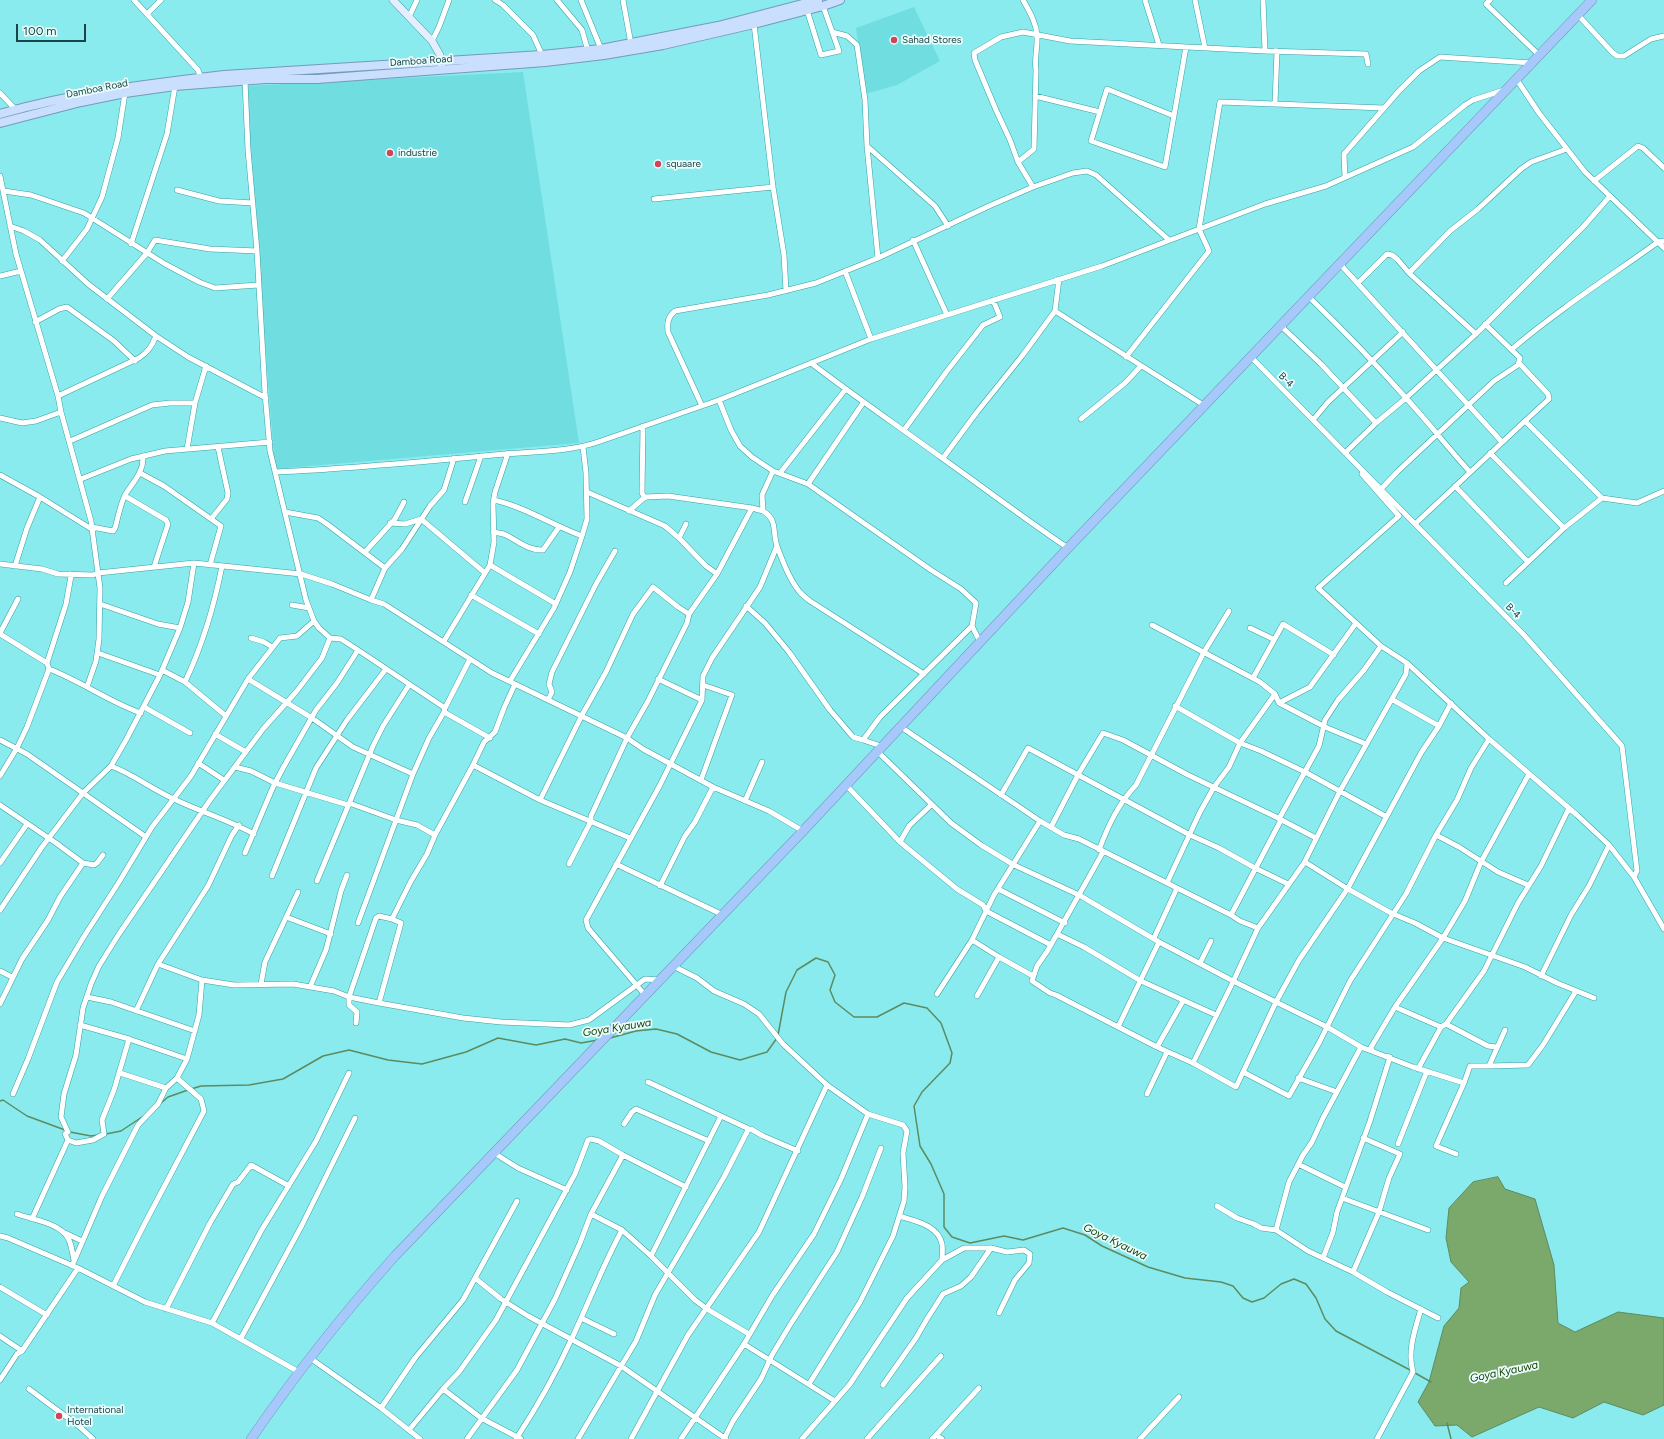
<!DOCTYPE html>
<html>
<head>
<meta charset="utf-8">
<style>
	body { margin:0 }
	#map { position:relative; width:1664px; height:1439px; overflow:hidden; background:#89ebee; font-family:Figtree,sans-serif }
	canvas { display:block }
	.scale { position:absolute; left:16px; top:24px; width:70px; height:18px; box-sizing:border-box; border:2px solid #1a4445; border-top:0; padding-left:5px; font-size:12px; line-height:14px; white-space:nowrap; color:#1a4445; -webkit-text-stroke:3px #ebfdfd; paint-order:stroke }
</style>
</head>
<body>
<div id="map">
<canvas width="1664" height="1439"></canvas>
<div class="scale">100 m</div>
</div>
<script>
const ctx = document.querySelector('canvas').getContext('2d');
ctx.lineJoin = 'round';
function fill(path, color) { ctx.fillStyle = color; ctx.fill(path, 'evenodd'); }
function stroke(path, color, width, dash) { ctx.strokeStyle = color; ctx.lineWidth = width; ctx.lineCap = dash ? 'butt' : 'round'; ctx.setLineDash(dash || []); ctx.stroke(path); }
function label(font, color, halo, rows, align = 'center') {
  ctx.font = font + ' Figtree,sans-serif'; ctx.lineWidth = 3.5; ctx.setLineDash([]); ctx.textBaseline = 'middle'; ctx.strokeStyle = halo; ctx.fillStyle = color; for (const [text, x, y, turn = 0] of rows) {
    ctx.save(); ctx.translate(x, y); ctx.rotate((+turn || 0) * Math.PI / 180); ctx.textAlign = isNaN(turn) ? turn : align; if (halo) ctx.strokeText(text, 0, 0); ctx.fillText(text, 0, 0); ctx.restore();
  }
}
fill(new Path2D(`
	M 914,7 L 940,61 L 897,85 L 865,94 L 856,28 Z
	M 523,72 L 579,443 L 275,469 L 244,86 Z`), '#70dee1');
const water = new Path2D(`
	M 1498,1177 L 1505,1189 L 1535,1199 L 1554,1265 L 1558,1323 L 1575,1332 L 1618,1312 L 1664,1318 L 1664,1405 L 1643,1415 L 1604,1402 L 1573,1418 L 1539,1407 L 1472,1437 L 1457,1425 L 1435,1426 L 1418,1402 L 1429,1382 L 1444,1326 L 1459,1308 L 1461,1288 L 1469,1282 L 1451,1262 L 1446,1238 L 1449,1208 L 1473,1182 Z`);
fill(water, '#7aa96b');
stroke(water, '#5d8b60', 1);
stroke(new Path2D(`
	M 778,1035 L 786,992 L 797,970 L 816,958 L 828,962 L 835,975 L 830,990 L 835,1002 L 854,1017 L 877,1017 L 904,1003 L 927,1008 L 941,1023 L 952,1053 L 950,1063 L 922,1092 L 914,1106 L 920,1146 L 931,1164 L 944,1194 L 944,1227 L 952,1237 L 970,1243 L 1004,1236 L 1023,1240 L 1063,1228 L 1085,1235 L 1102,1246 L 1148,1267 L 1185,1278 L 1221,1282 L 1233,1286 L 1243,1298 L 1252,1302 L 1264,1298 L 1281,1284 L 1294,1279 L 1306,1284 L 1316,1298 L 1325,1319 L 1336,1331 L 1410,1370
	M 610,1038 L 636,1031 L 656,1029 L 677,1034 L 711,1052 L 740,1060 L 767,1052 L 777,1038
	M 191,1089 L 201,1086 L 249,1085 L 283,1079 L 323,1056 L 349,1050 L 388,1060 L 422,1064 L 466,1052 L 498,1038 L 536,1045 L 565,1039 L 581,1043 L 598,1040
	M 0,1101 L 3,1100 L 27,1116 L 65,1130
	M 161,1103 L 168,1097 L 188,1090
	M 70,1132 L 91,1136 L 98,1135
	M 106,1134 L 121,1131 L 145,1115
	M 1415,1373 L 1431,1382
	M 1447,1423 L 1451,1439`), '#5d8b60', 1.5);
const street = new Path2D(`
	M 134,0 L 198,70 L 201,78
	M 495,0 L 503,5 L 533,35 L 542,55
	M 557,0 L 582,30 L 588,51
	M 581,0 L 601,49
	M 623,0 L 631,44
	M 1145,0 L 1159,45
	M 1195,0 L 1205,48
	M 1263,0 L 1265,51 L 1267,51
	M 1490,0 L 1486,4 L 1540,56
	M 807,10 L 821,55 L 839,51 L 823,6
	M 147,14 L 161,0
	M 1578,15 L 1612,52 L 1617,56 L 1624,56 L 1651,39 L 1664,36
	M 409,17 L 417,0
	M 754,24 L 773,187 L 784,255 L 786,291
	M 832,32 L 847,36 L 857,45 L 865,100 L 867,146 L 878,258
	M 432,41 L 439,27 L 449,0
	M 1275,51 L 1277,51 L 1275,104 L 1384,108
	M 1517,80 L 1539,113 L 1585,172 L 1664,248
	M 245,81 L 248,150 L 257,251 L 265,393 L 270,451 L 306,600 L 314,621 L 319,628 L 330,638 L 341,639 L 358,650 L 445,708 L 444,712 L 490,738
	M 0,93 L 16,110
	M 1035,96 L 1100,112
	M 1174,116 L 1107,89 L 1091,141 L 1165,167 L 1186,47
	M 867,146 L 935,206 L 948,226
	M 1018,162 L 1034,149 L 1036,70 C 1034,58 1038,47 1037,35 C 1036,22 1029,11 1023,0
	M 0,176 L 16,254 L 58,396 L 61,412 L 91,521 L 100,588 L 99,639 L 96,661 L 87,687
	M 1345,177 L 1344,154 L 1399,91 L 1419,71 L 1440,57 L 1532,63
	M 1594,181 L 1638,146 L 1643,148 L 1664,168
	M 1033,187 L 1018,162 L 1010,140 L 996,110 L 975,60 L 974,53 L 1001,37 L 1023,32 L 1070,41 L 1265,51 L 1366,54 L 1368,64
	M 177,190 L 219,201 L 253,203
	M 4,191 L 31,195 L 84,213 L 165,264 L 199,282 L 215,288 L 258,285
	M 654,199 L 773,187
	M 10,226 L 24,231 L 40,240 L 88,284 L 156,336 L 188,357 L 266,398
	M 913,240 L 947,315
	M 131,244 L 167,134 L 175,86
	M 62,261 L 87,229 L 102,197 L 118,138 L 125,93
	M 1340,264 L 1502,442
	M 845,271 L 871,339
	M 1409,273 L 1450,231 L 1478,209 L 1521,169 L 1531,162 L 1567,149
	M 0,276 L 21,271
	M 1358,283 L 1387,254 L 1392,255 L 1398,260 L 1409,273 L 1476,334
	M 1309,297 C 1342,329 1375,363 1406,398 C 1428,422 1448,448 1470,472
	M 107,299 L 147,253 L 155,240 L 210,249 L 257,251
	M 1055,311 L 1205,406
	M 35,322 L 59,309 L 67,307 L 114,341 L 135,361
	M 1281,326 L 1321,364 L 1376,423
	M 1512,349 C 1558,310 1609,277 1658,242 L 1664,241
	M 1126,357 L 1209,251 L 1199,229 L 1220,102 L 1275,104
	M 1251,357 L 1524,635 L 1622,746 L 1637,871 L 1634,877 L 1664,929
	M 811,363 C 854,396 898,426 942,458 C 984,488 1025,519 1068,548
	M 1519,363 L 1548,394 L 1549,399 L 1525,421
	M 58,396 L 139,358 C 148,352 152,346 156,336
	M 719,400 L 731,430 L 740,446 L 752,457 L 773,471 L 808,484 L 931,570 L 961,589 L 976,603 L 972,626 L 980,642
	M 702,406 L 668,332 C 667,322 668,317 675,311 L 768,295 L 816,283 L 878,258 L 989,206 L 1033,187 L 1073,173 L 1087,171 L 1096,175 L 1169,240
	M 0,418 L 22,423 L 36,421 L 61,412
	M 1081,419 L 1125,383 L 1141,366
	M 1313,420 L 1328,402 L 1403,332
	M 643,426 L 642,493 L 645,498
	M 904,430 L 947,371 L 983,325 L 1000,317 L 993,300
	M 70,441 L 152,405 L 170,403 L 195,403
	M 187,449 L 195,403 L 206,366
	M 1345,453 L 1376,423 L 1406,398 L 1476,334 L 1584,226 L 1610,196
	M 1490,453 L 1564,528
	M 943,458 L 977,412 L 1022,356 L 1055,311 L 1059,279
	M 773,471 L 762,495 L 763,511 C 778,520 772,531 777,546 C 782,560 789,579 799,591 C 802,595 806,598 810,601 L 924,674
	M 275,472 C 348,469 420,462 493,455 C 528,451 565,453 598,442 L 719,400 L 871,339 L 1102,266 L 1265,204 L 1326,186 L 1413,147 L 1465,105 L 1473,100 L 1504,90
	M 140,473 L 164,486 L 221,526 L 210,565
	M 780,473 L 845,390
	M 1362,474 L 1399,516 L 1318,588 L 1381,646 L 1407,663 L 1489,739 L 1577,815 L 1609,845 L 1634,877
	M 0,475 L 40,497 L 93,530
	M 81,479 L 131,459 L 165,451 L 270,442
	M 808,484 L 863,403
	M 1455,486 L 1528,562
	M 1381,489 L 1397,472 L 1494,381 L 1518,365 L 1520,358 L 1485,324
	M 587,492 L 665,526 L 679,538
	M 125,496 L 166,520 L 168,524 L 154,567
	M 494,500 C 525,507 552,525 582,536
	M 465,502 L 481,456
	M 629,511 L 645,497 L 668,496 L 752,508 L 763,511
	M 285,512 L 318,518 L 327,524 L 385,568
	M 211,519 L 227,499 L 228,493 L 218,447
	M 390,523 L 405,524 L 421,519 L 485,573
	M 686,524 L 679,538 L 706,566 L 717,574
	M 1415,524 L 1525,421 L 1602,498 L 1637,503 L 1664,491
	M 92,527 L 113,531 L 115,528 C 118,518 120,505 125,495 C 133,482 144,472 143,456
	M 493,532 C 497,533 502,533 506,535 C 518,541 529,551 543,550 L 559,527
	M 365,552 L 395,519 L 404,502
	M 0,564 L 42,569 L 58,574 L 93,575 L 98,573 L 194,563 L 301,574 L 332,584 L 371,600 L 384,604 L 492,673 L 627,738 L 643,749 L 713,787 L 769,811 L 803,831
	M 490,565 L 556,604
	M 15,566 L 27,528 L 40,497
	M 1506,583 L 1564,528 L 1602,498
	M 471,595 L 539,634
	M 371,600 L 385,568 L 402,549 L 430,506 L 444,490 L 454,458
	M 100,604 L 158,624 L 180,628
	M 292,605 L 309,608
	M 746,606 L 765,623 L 789,652 L 830,710 L 853,737 L 863,740
	M 1152,625 L 1260,682 L 1275,694 L 1279,703 L 1325,727 L 1366,744
	M 1250,628 L 1273,639
	M 0,633 L 18,599
	M 0,634 L 47,663
	M 251,638 L 264,642 L 272,647
	M 444,641 L 490,565 L 494,542 L 493,504 L 495,492 L 508,453
	M 98,653 L 160,675
	M 49,669 C 81,681 109,702 141,713
	M 162,670 L 185,682 L 226,716
	M 1253,678 L 1283,624 L 1334,655
	M 248,679 L 312,718 L 353,747 L 413,774
	M 658,679 L 702,700
	M 510,681 L 554,608 L 570,572 L 582,536 L 587,519 L 586,473 L 583,447
	M 185,682 C 203,644 214,607 222,566
	M 548,700 L 552,692 L 549,684 L 552,672 L 596,584 L 615,551
	M 1393,700 L 1439,726
	M 1279,703 L 1310,687 L 1356,623
	M 1175,706 L 1240,743 L 1261,751 L 1305,772 L 1385,816
	M 144,707 L 190,733
	M 445,708 L 470,659
	M 901,727 L 1040,821 L 1064,835 L 1079,839 L 1231,915 L 1240,921 L 1258,928
	M 215,734 L 246,752
	M 0,740 L 27,754 L 146,837
	M 881,746 L 863,740 L 880,717 L 972,626
	M 877,751 L 951,823 L 981,845 L 1014,865 L 1079,895 L 1159,942 L 1233,981 L 1327,1027 L 1361,1047 L 1413,1067 L 1464,1083
	M 198,763 L 224,780
	M 473,765 L 540,800 L 630,838
	M 111,766 C 133,774 153,790 176,800 C 201,812 229,820 254,834
	M 235,767 L 251,771 L 275,783 L 348,805
	M 0,776 L 17,748 L 27,727 L 49,669 L 47,663 L 66,604 L 71,576 L 70,574
	M 701,780 L 732,695 L 703,685
	M 845,784 L 900,842 L 957,889 L 983,905 L 986,911 L 1051,945
	M 1001,795 L 1028,748 L 1190,835 L 1219,848 L 1255,868 L 1288,884
	M 540,800 L 582,715 L 606,672 L 633,614 L 653,587 L 678,607 L 689,614
	M 745,801 L 762,762
	M 349,803 L 396,820 L 417,825 L 435,835
	M 0,805 L 56,843 L 83,863 L 94,865 L 97,863 L 103,855
	M 1279,819 L 1319,746 L 1325,720 L 1338,700 L 1364,670 L 1381,646
	M 1051,827 L 1079,773 L 1103,733 L 1123,740 L 1188,775 L 1274,816 L 1316,838
	M 1436,835 L 1459,847 L 1498,872 L 1528,885
	M 900,842 L 909,826 L 931,805
	M 1099,850 C 1108,826 1118,804 1136,785 L 1204,652 L 1229,611
	M 1103,852 L 1048,950 L 1037,966 L 1032,981 L 1050,993 L 1056,995 L 1157,1047 L 1193,1063 L 1236,1087 L 1276,1002 L 1299,960 L 1348,888 L 1421,753 L 1439,726 L 1451,703
	M 245,853 L 273,787 L 283,768 L 316,710 L 337,683 L 358,650
	M 1305,862 L 1348,889 L 1391,913 L 1415,923 L 1443,938 L 1525,967 L 1557,983 L 1594,998
	M 0,863 L 27,824
	M 569,864 L 591,821 L 591,816 L 627,738 L 648,701 L 687,623 L 689,614 L 717,574 L 752,508
	M 616,864 L 723,915
	M 272,876 L 316,768 L 347,720 L 386,669
	M 317,881 L 373,746 L 383,726 L 409,685
	M 1167,883 L 1200,812 L 1214,787 L 1229,767 L 1240,743 L 1275,694
	M 660,886 L 685,836 L 695,822 L 713,787
	M 998,889 L 1065,923
	M 0,910 L 42,847 L 83,793 L 111,766 L 126,740 L 160,675 L 180,628 L 188,602 L 194,563
	M 1231,915 L 1281,820
	M 286,917 L 331,934
	M 358,923 L 413,774 L 429,738 L 444,712
	M 1057,934 L 1084,947 L 1141,981 L 1216,1015
	M 1154,938 L 1177,888
	M 972,940 L 999,957 L 1033,976
	M 1200,963 L 1211,941
	M 158,964 L 202,980 L 234,985 L 293,984 L 334,991 L 349,997 L 376,918 L 379,916 L 392,919 L 411,881 L 427,854 L 435,835 L 473,765 L 484,742 L 495,732 L 504,708 L 515,684
	M 673,966 L 697,978 L 714,991 L 744,1004 L 759,1014 L 783,1044 L 827,1085 L 868,1114 L 903,1125 L 907,1131 L 903,1153 L 905,1187 L 904,1201 L 893,1236 L 860,1302 L 809,1384
	M 0,971 L 12,977
	M 1541,976 L 1571,915 L 1589,886 L 1609,845
	M 261,984 L 265,962 L 298,892
	M 310,987 L 326,950 L 341,891 L 347,875
	M 937,994 L 972,940 L 994,895 L 1040,821
	M 645,995 L 588,928 L 586,920 L 660,785 L 702,700 L 703,676 L 712,658 L 760,587 L 777,546
	M 977,996 L 999,957
	M 87,997 L 111,1002 L 195,1031
	M 379,1003 L 463,1018 L 501,1022 L 569,1025 L 589,1020 L 645,979 L 660,980
	M 0,1004 L 22,959 L 48,920 L 60,897 L 83,863
	M 1395,1007 L 1441,1027
	M 136,1011 L 158,964 L 208,886 L 232,835 L 239,825
	M 356,1023 L 357,1012 L 349,1005 L 349,997 L 379,1003 L 401,923 L 392,919
	M 1446,1024 L 1488,1046 L 1496,1047
	M 80,1025 L 129,1039 L 187,1059
	M 1118,1027 L 1159,942
	M 1157,1047 L 1183,1001
	M 1372,1050 L 1370,1049 L 1395,1007 L 1443,938 L 1465,901 L 1481,862 L 1529,774
	M 1193,1063 L 1231,986 L 1258,928 L 1304,863 L 1340,791 L 1406,674 L 1407,663
	M 1489,1066 L 1528,1065 L 1543,1045 L 1576,991
	M 1418,1069 L 1441,1027 L 1446,1024 L 1484,971 L 1518,903 L 1541,866 L 1569,808
	M 1243,1072 L 1289,1096 L 1319,1043 L 1350,981 L 1406,894 L 1436,835 L 1457,800 L 1471,768 L 1489,739
	M 120,1073 L 166,1088 L 177,1078 L 187,1059 L 199,1015 L 202,980
	M 1298,1078 L 1337,1092
	M 648,1082 L 749,1129
	M 13,1094 L 28,1059 L 57,982 L 83,938 L 119,882 L 152,827 L 191,776 L 248,679 L 280,638 L 297,636 L 314,621
	M 1147,1094 L 1167,1052
	M 624,1124 L 632,1112 L 636,1109 L 709,1141
	M 68,1140 L 76,1143 L 93,1140 L 104,1134 L 102,1120 L 114,1090 L 129,1039
	M 1398,1144 L 1427,1071
	M 494,1153 L 518,1168 L 567,1190
	M 1456,1154 L 1436,1146 L 1464,1083 L 1470,1066 L 1489,1066 L 1505,1030
	M 1298,1164 L 1345,1187
	M 1342,1198 L 1428,1230
	M 1217,1206 L 1237,1218 L 1254,1224 L 1261,1228 L 1276,1230 L 1308,1251 L 1353,1272 L 1387,1292 L 1438,1318
	M 17,1214 C 31,1219 53,1222 64,1233 C 71,1238 72,1252 74,1260
	M 591,1214 L 622,1230 L 651,1256 L 695,1300 L 707,1309 L 749,1334
	M 899,1216 C 915,1221 938,1225 942,1244 C 943,1249 942,1255 942,1260
	M 32,1219 L 68,1140 L 65,1134 L 68,1132 L 61,1117 L 64,1094 L 76,1055 L 83,1008 L 91,984 L 99,966 L 119,934 L 210,800 L 263,729 L 296,692 L 322,658 L 330,638
	M 1276,1230 L 1289,1182 L 1303,1155 L 1312,1142 L 1323,1118 L 1361,1047
	M 65,1233 L 82,1241
	M 0,1236 L 8,1238 L 78,1268 L 145,1302 L 212,1323 L 299,1372
	M 651,1256 L 721,1116
	M 1323,1258 L 1333,1232 L 1337,1212 L 1370,1121 L 1390,1057 L 1387,1056
	M 72,1266 L 102,1196 L 138,1125 L 158,1104 L 166,1088
	M 1353,1272 L 1379,1212 L 1389,1178 L 1400,1154 L 1363,1138
	M 475,1278 L 501,1299 L 528,1316 L 621,1366 L 726,1439
	M 113,1286 L 145,1223 L 204,1111 L 201,1099 L 177,1078
	M 0,1287 L 47,1315
	M 166,1309 L 210,1223 L 233,1184 L 238,1182 L 251,1165 L 289,1186
	M 581,1318 L 614,1334
	M 212,1323 L 261,1231 L 316,1141 L 349,1073
	M 0,1336 L 22,1351
	M 241,1338 L 302,1225 L 355,1118
	M 744,1344 L 835,1401
	M 310,1358 L 381,1408 L 420,1439
	M 0,1380 L 17,1354 L 22,1351 L 78,1268
	M 883,1385 L 916,1338 L 927,1319 L 943,1294 L 961,1286 L 971,1277 L 991,1248
	M 29,1389 L 80,1427 L 93,1439
	M 443,1389 L 481,1418 L 521,1439
	M 381,1408 L 415,1358 L 463,1300 L 517,1201
	M 409,1430 L 443,1389 L 459,1372 L 496,1320 L 575,1174 L 588,1140 L 591,1139 L 599,1141 L 623,1155 L 686,1187
	M 936,1435 L 979,1388
	M 467,1439 L 517,1370 L 555,1299 L 580,1243 L 591,1214 L 623,1155
	M 516,1439 C 537,1407 556,1373 572,1338 C 589,1302 603,1265 622,1230
	M 578,1439 L 636,1341 L 655,1295 L 724,1177 L 748,1130 L 751,1129 L 763,1136 L 798,1151
	M 631,1439 L 688,1335 L 759,1232 L 827,1085
	M 681,1439 L 744,1344 L 772,1296 L 814,1234 L 841,1179 L 868,1114
	M 724,1439 L 733,1421 L 761,1379 L 772,1355 L 790,1325 L 837,1252 L 862,1197 L 881,1148
	M 802,1439 L 850,1384 L 907,1298 L 942,1260 L 964,1248 L 991,1248 L 1007,1252 L 1024,1250 L 1030,1254 L 1029,1263 L 1015,1280 L 999,1313
	M 867,1439 L 941,1356
	M 932,1439 L 936,1435 L 942,1439
	M 1140,1439 L 1179,1397
	M 1377,1439 L 1413,1372 C 1407,1352 1415,1329 1421,1309`);
const secondary = new Path2D(`
	M 393,0 L 432,41 L 440,55 L 442,69`);
const primary = new Path2D(`
	M 0,114 C 73,93 148,84 224,75 L 542,55 L 601,49 L 718,26 L 818,0
	M 0,123 L 81,102 L 125,93 L 175,86 L 265,79 L 317,79 L 545,62 L 604,55 L 663,45 L 754,24 L 823,6 L 840,0`);
const highway = new Path2D(`
	M 251,1439 C 295,1375 343,1314 395,1256 L 803,831 L 1068,548 L 1592,0`);
stroke(street, '#389fa2', 6);
stroke(secondary, '#389fa2', 8);
stroke(primary, '#759abb', 10);
stroke(highway, '#759abb', 10);
stroke(street, '#fff', 5);
stroke(secondary, '#e4eefe', 7);
stroke(primary, '#cadefd', 8);
stroke(highway, '#a6c8fb', 9);
for (const [x, y, r, color] of [
	[894,40,4,"#d44454"],
	[390,153,4,"#d44454"],
	[658,164,4,"#d44454"],
	[59,1416,4,"#d44454"]
]) { const dot = new Path2D(); dot.arc(x, y, r, 0, 2 * Math.PI); ctx.fillStyle = color; ctx.fill(dot); stroke(dot, '#ebfdfd', 1.5); }
label('10px', '#1a4445', '#ebfdfd', [
	["Sahad Stores",902,40],
	["industrie",398,153],
	["squaare",666,164],
	["International",67,1410],
	["Hotel",67,1422]
], 'left');
label('10px', '#1a4445', '#ebfdfd', [
	["Damboa Road",421,61,-4],
	["Damboa Road",97,89,-11],
	["B-4",1286,380,45],
	["B-4",1513,611,45]
]);
label('italic 11px', '#154200', '#ebfdfd', [
	["Goya Kyauwa",617,1028,-9],
	["Goya Kyauwa",1115,1242,26],
	["Goya Kyauwa",1504,1372,-12]
]);
</script>
</body>
</html>
